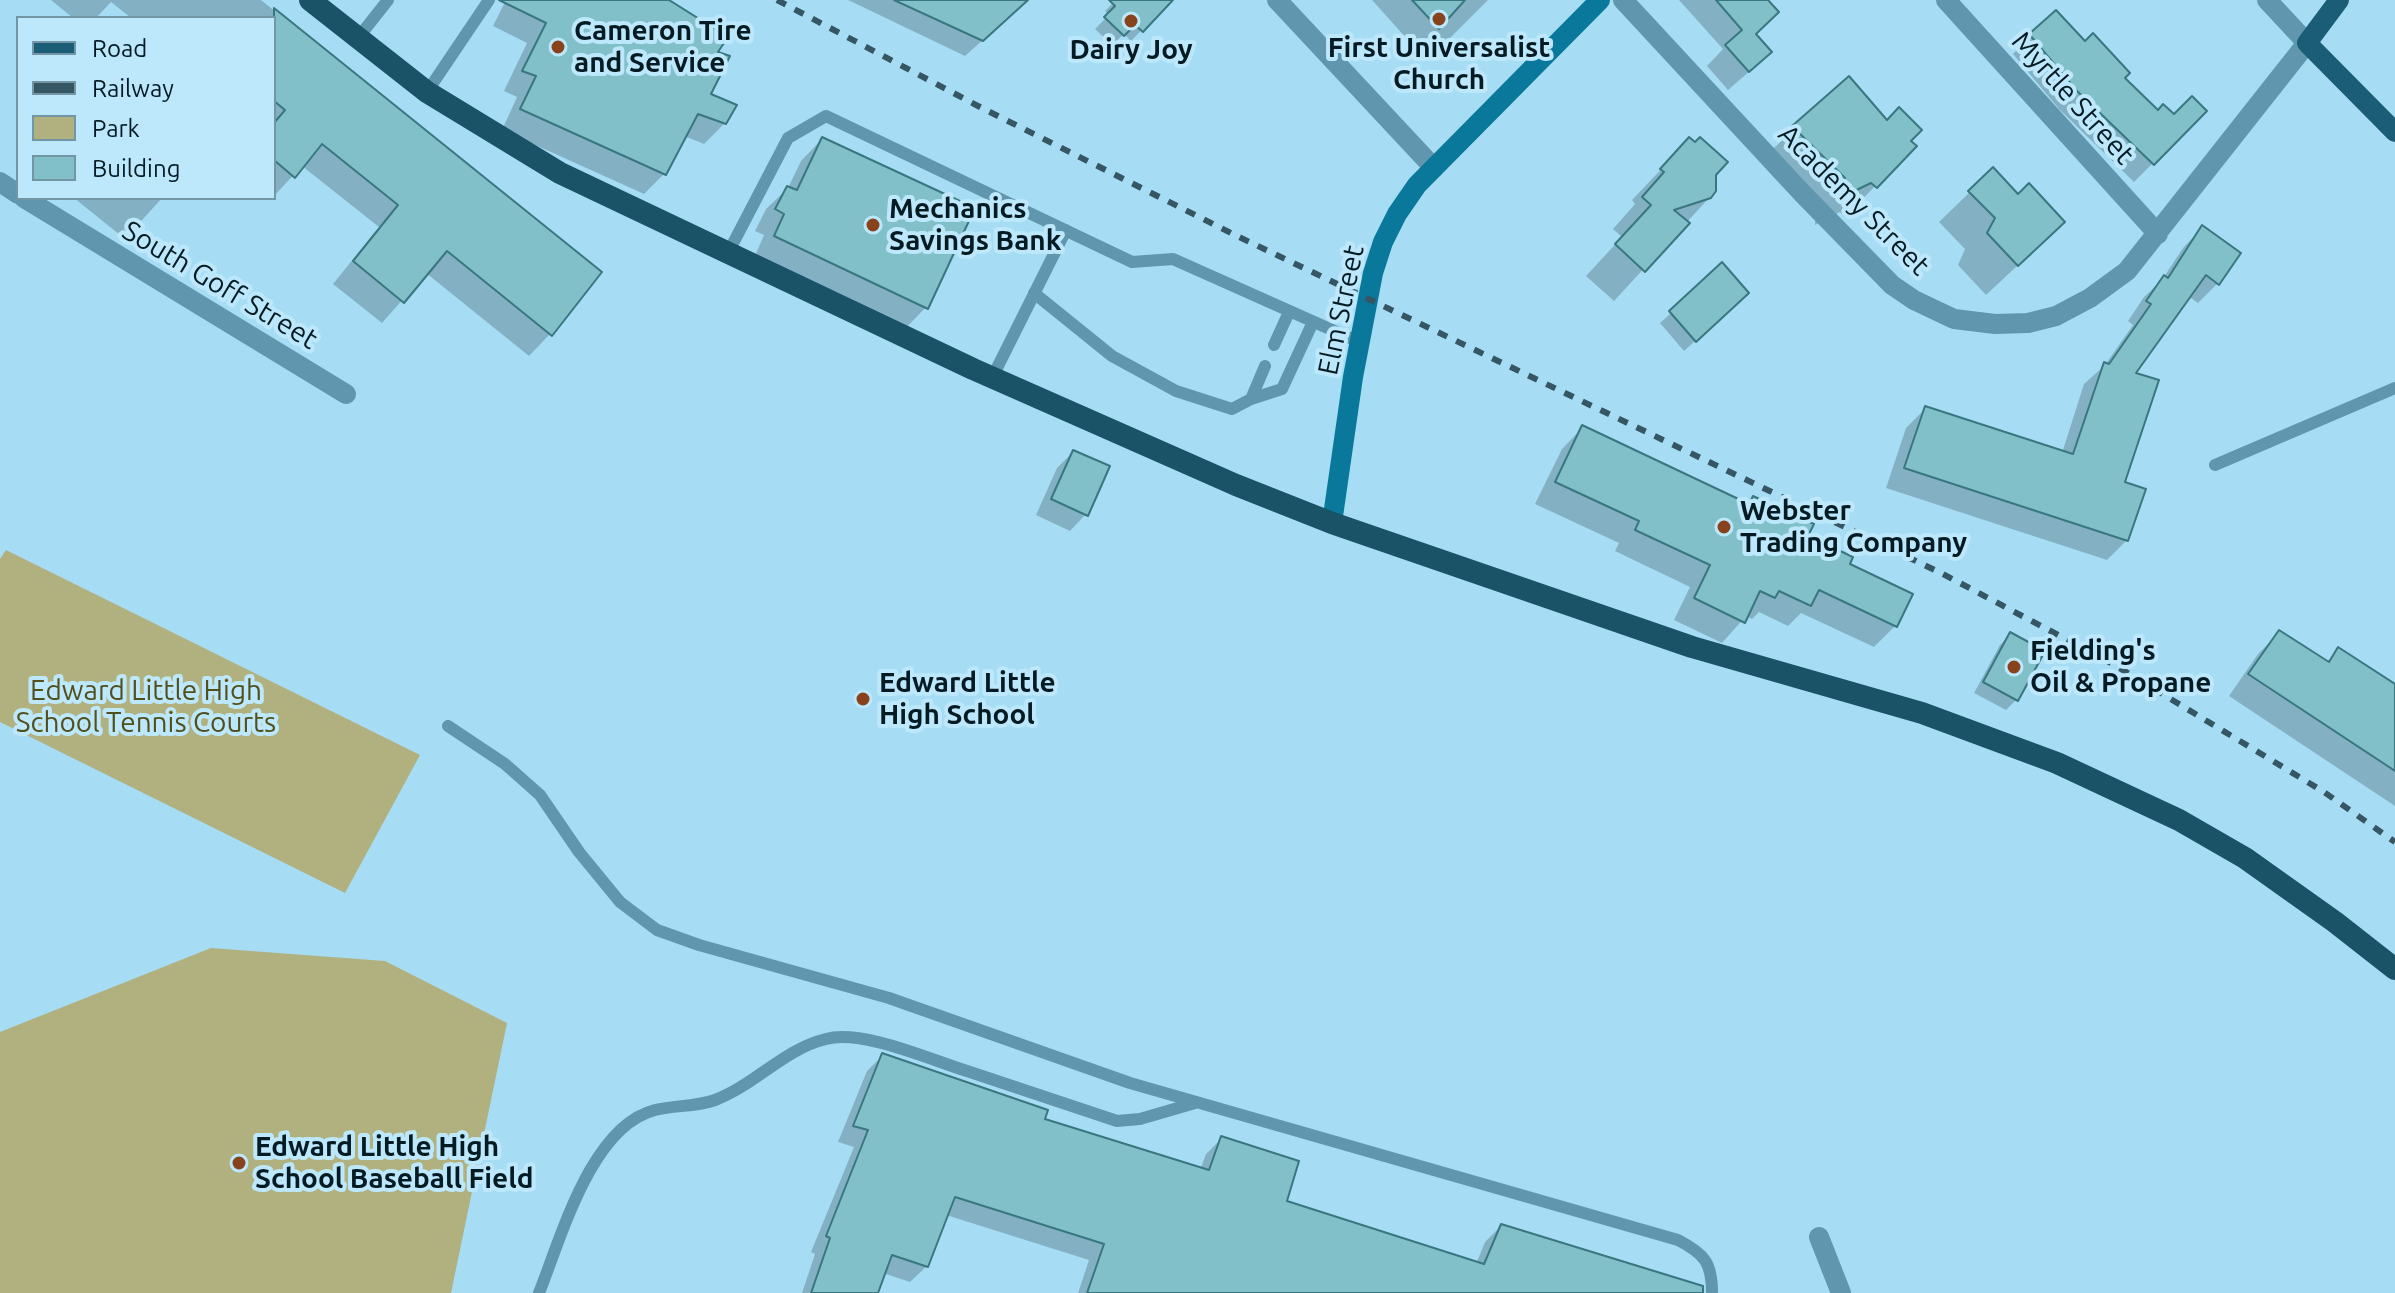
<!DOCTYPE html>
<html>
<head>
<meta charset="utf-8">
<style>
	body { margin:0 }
	#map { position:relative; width:2395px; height:1293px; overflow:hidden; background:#a6ddf5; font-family:Ubuntu,sans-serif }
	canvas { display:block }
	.legend { position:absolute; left:16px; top:16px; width:260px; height:184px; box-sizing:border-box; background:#bde8fb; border:2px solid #7396a5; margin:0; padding:10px 14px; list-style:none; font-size:24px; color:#051b24 }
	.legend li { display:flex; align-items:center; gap:16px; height:40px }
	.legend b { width:40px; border:2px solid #7396a5 }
</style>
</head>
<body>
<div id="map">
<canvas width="2395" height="1293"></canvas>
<ul class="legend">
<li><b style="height:10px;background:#1b5d76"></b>Road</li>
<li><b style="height:10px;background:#365663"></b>Railway</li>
<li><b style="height:22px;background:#b1b07f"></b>Park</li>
<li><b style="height:22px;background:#81c0c9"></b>Building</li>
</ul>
</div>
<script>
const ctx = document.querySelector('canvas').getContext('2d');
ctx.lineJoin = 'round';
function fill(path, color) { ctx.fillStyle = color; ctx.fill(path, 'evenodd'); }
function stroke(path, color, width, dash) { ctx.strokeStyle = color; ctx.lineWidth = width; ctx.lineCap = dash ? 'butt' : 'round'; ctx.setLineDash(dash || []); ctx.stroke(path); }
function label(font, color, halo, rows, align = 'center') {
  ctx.font = font + ' Ubuntu,sans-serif'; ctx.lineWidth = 8; ctx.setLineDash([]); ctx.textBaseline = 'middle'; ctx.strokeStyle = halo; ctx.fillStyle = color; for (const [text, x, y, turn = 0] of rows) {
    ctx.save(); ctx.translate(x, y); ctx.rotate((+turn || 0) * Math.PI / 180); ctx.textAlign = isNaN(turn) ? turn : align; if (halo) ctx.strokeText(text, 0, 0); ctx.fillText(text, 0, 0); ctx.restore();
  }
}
fill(new Path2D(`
	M 6,550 L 420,755 L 345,893 L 0,722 L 0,559 Z
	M 211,948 L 385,961 L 507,1023 L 451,1293 L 0,1293 L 0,1032 Z`), '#b1b07f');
fill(new Path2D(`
	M 51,0 L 261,0 L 600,273 L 550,334 L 529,356 L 426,273 L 382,323 L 333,284 L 379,227 L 302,166 L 274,196 L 274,18 L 131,18 L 111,2 L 96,18 L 73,18 Z
	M 506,0 L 666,0 L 715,54 L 708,95 L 725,123 L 704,144 L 684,136 L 665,173 L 644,194 L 502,130 L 517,97 L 504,91 L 527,43 L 493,26 Z
	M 848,0 L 1015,0 L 1004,21 L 965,56 Z
	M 1116,0 L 1165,0 L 1168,3 L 1131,41 L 1124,34 L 1112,45 L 1095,29 L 1109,15 L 1105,11 Z
	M 1372,0 L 1488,0 L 1443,45 L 1431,34 L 1416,49 Z
	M 1679,0 L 1766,0 L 1754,35 L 1750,71 L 1728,90 L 1707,66 L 1723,49 Z
	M 2031,36 L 2084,43 L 2158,113 L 2174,117 L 2205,111 L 2134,182 L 2059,109 L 2013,54 Z
	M 1849,79 L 1887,123 L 1914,146 L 1845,217 L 1840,212 L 1815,225 L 1815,209 L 1763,158 Z
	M 822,139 L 926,307 L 905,329 L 754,258 L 764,235 L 755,231 L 766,209 L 788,188 L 801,161 Z
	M 1689,140 L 1714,175 L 1710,197 L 1614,301 L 1586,276 L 1622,237 L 1613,229 L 1635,204 L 1632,200 Z
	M 1970,192 L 2032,252 L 1986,295 L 1958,265 L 1965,249 L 1939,222 Z
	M 74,198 L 162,198 L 125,239 Z
	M 2202,228 L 2217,284 L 2198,303 L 2188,296 L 2133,374 L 2123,483 L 2127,540 L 2107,560 L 1886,488 L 1906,428 L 1926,408 L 2062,453 L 2084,384 L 2105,365 L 2133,325 L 2128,321 L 2144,297 L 2162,280 L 2183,248 Z
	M 1736,304 L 1684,351 L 1660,323 L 1671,313 Z
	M 1583,427 L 1746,505 L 1753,498 L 1847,565 L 1895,626 L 1874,647 L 1801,613 L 1788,626 L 1759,612 L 1752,619 L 1746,616 L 1722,643 L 1674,620 L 1690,587 L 1615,551 L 1619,543 L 1535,504 L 1562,449 Z
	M 1073,452 L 1086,514 L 1070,531 L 1036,515 L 1057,468 Z
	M 2279,633 L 2326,663 L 2339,649 L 2395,687 L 2395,806 L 2229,696 L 2258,654 Z
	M 2010,635 L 2017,699 L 2006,710 L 1974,693 L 2000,645 Z
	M 883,1055 L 1042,1121 L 1200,1170 L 1206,1154 L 1222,1138 L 1284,1203 L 1476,1264 L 1485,1242 L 1501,1226 L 1689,1293 L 1078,1293 L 1089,1260 L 946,1215 L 927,1266 L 910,1282 L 883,1273 L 876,1293 L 802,1293 L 815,1254 L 811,1252 L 854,1147 L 838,1142 L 867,1071 Z`), '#0003');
const building = new Path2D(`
	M 499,0 L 669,0 L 728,37 L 718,52 L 730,56 L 711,94 L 737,105 L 726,124 L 698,114 L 666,175 L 520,109 L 536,76 L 522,71 L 546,23 Z
	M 894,0 L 1028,0 L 983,41 Z
	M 1109,0 L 1173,0 L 1143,32 L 1135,25 L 1124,36 L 1104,17 L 1115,6 Z
	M 1412,0 L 1465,0 L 1439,29 Z
	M 1716,0 L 1768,0 L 1779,12 L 1756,34 L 1772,52 L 1749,72 L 1725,45 L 1742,30 Z
	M 274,8 L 602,272 L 552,336 L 447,251 L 404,303 L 353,261 L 398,205 L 322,144 L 295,178 L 274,160 L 274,123 L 285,110 L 274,101 Z
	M 2056,10 L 2085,41 L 2093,33 L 2130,73 L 2125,78 L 2158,110 L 2163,104 L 2174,114 L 2192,96 L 2207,111 L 2154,165 L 2077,91 L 2029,34 Z
	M 1849,76 L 1887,120 L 1899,107 L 1922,130 L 1911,141 L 1917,146 L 1877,188 L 1871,183 L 1844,196 L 1845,178 L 1792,126 Z
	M 822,137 L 975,208 L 928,309 L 774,236 L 784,214 L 775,209 L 787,186 L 797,190 Z
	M 1689,137 L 1695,142 L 1700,137 L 1728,162 L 1716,175 L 1716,191 L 1711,198 L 1674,210 L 1690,223 L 1645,272 L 1615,244 L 1651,205 L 1642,197 L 1664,172 L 1660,169 Z
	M 1993,167 L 2018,194 L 2029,183 L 2065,222 L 2018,266 L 1987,233 L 1995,218 L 1968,191 Z
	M 2202,225 L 2241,253 L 2219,285 L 2206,275 L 2136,373 L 2159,380 L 2125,482 L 2146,489 L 2128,541 L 1904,468 L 1925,406 L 2073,454 L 2104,362 L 2109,364 L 2151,304 L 2146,301 L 2164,275 L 2168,278 Z
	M 1722,262 L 1749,293 L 1696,342 L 1669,311 Z
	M 1582,425 L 1749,504 L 1753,496 L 1814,524 L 1808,536 L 1853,557 L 1850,564 L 1913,594 L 1897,627 L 1819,590 L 1811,606 L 1779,591 L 1775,598 L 1760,591 L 1745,623 L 1694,598 L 1710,565 L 1635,530 L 1639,521 L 1555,482 Z
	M 1073,450 L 1110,466 L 1088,516 L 1051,499 Z
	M 2279,630 L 2329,662 L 2338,647 L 2395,684 L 2395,771 L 2248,674 Z
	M 2010,632 L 2045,651 L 2018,701 L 1983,682 Z
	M 882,1053 L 1048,1110 L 1045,1119 L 1209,1170 L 1221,1136 L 1299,1161 L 1287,1201 L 1484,1264 L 1501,1224 L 1703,1286 L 1703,1293 L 1087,1293 L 1104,1244 L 955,1197 L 928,1267 L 892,1255 L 878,1293 L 811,1293 L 830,1238 L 826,1236 L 868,1130 L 853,1126 Z`);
fill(building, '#81c0c9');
stroke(building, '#397780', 2);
stroke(new Path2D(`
	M 358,38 L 388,0
	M 427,92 L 489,0
	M 728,253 L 788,138 L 826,116 L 1132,262 L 1173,259 L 1359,342
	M 1034,293 L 1112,356 L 1176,391 L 1232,409 L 1251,399 L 1282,389 L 1313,322
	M 1274,345 L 1289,312
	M 992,378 L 1066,230
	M 1251,399 L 1265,366
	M 2215,465 L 2395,388
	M 448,726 L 505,764 L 540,795 L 579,852 L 620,902 L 657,930 L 699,945 L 889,998 L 1130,1083 L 1678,1240 C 1705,1254 1712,1263 1712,1293
	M 539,1293 C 561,1238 591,1126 655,1110 C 675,1105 696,1107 715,1100 C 755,1085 784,1049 826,1039 C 862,1029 931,1060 967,1071 C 1017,1088 1067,1104 1117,1121 L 1140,1119 L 1195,1103`), '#6197ae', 12);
stroke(new Path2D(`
	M 1623,0 L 1802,193 L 1892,285 L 1914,300 L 1954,319 L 1995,324 L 2028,323 L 2056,316 L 2090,298 L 2127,271 L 2307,43 L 2267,0
	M 1946,0 L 2158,234
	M 0,182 L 18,194
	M 24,198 L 346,394
	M 1819,1237 L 1841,1293`), '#6197ae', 20);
stroke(new Path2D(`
	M 1277,0 L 1434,168`), '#6197ae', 20);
stroke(new Path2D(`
	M 1332,523 L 1353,377 L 1373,273 L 1383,242 L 1397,214 L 1417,185 L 1600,0`), '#09789a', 20);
stroke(new Path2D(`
	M 2339,0 L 2307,43 L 2395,132`), '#1b5d76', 20);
stroke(new Path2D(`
	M 310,0 L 427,92 L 560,173 L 973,369 L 1236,485 L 1332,523 L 1692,647 L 1922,713 L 2057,763 L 2179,820 L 2245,858 L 2335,922 L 2395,969`), '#1a5268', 22);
stroke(new Path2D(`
	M 777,0 L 980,107 L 1237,236 L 1941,573 L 2113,664 L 2324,792 L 2395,842`), '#365663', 6, [10, 10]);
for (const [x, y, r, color] of [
	[1439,19,8,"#88431c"],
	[1131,21,8,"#88431c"],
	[558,47,8,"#88431c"],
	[873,225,8,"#88431c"],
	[1724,527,8,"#88431c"],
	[2014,667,8,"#88431c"],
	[863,699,8,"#88431c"],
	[239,1163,8,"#88431c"]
]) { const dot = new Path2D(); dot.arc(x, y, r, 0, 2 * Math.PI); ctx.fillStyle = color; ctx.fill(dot); stroke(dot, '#bde8fb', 3); }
label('bold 28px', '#051b24', '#bde8fb', [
	["Cameron Tire",574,31],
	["and Service",574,63],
	["First Universalist",1439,48,"center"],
	["Church",1439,80,"center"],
	["Dairy Joy",1131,50,"center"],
	["Mechanics",889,209],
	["Savings Bank",889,241],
	["Webster",1740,511],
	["Trading Company",1740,543],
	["Fielding's",2030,651],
	["Oil & Propane",2030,683],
	["Edward Little",879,683],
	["High School",879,715],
	["Edward Little High",255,1147],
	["School Baseball Field",255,1179]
], 'left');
label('28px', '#051b24', '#bde8fb', [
	["Myrtle Street",2073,98,48],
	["Academy Street",1854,200,45],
	["South Goff Street",220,285,31],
	["Elm Street",1341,310,-78]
]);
label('28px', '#514f1c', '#bde8fb', [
	["Edward Little High",146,691],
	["School Tennis Courts",146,723]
]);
</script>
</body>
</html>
